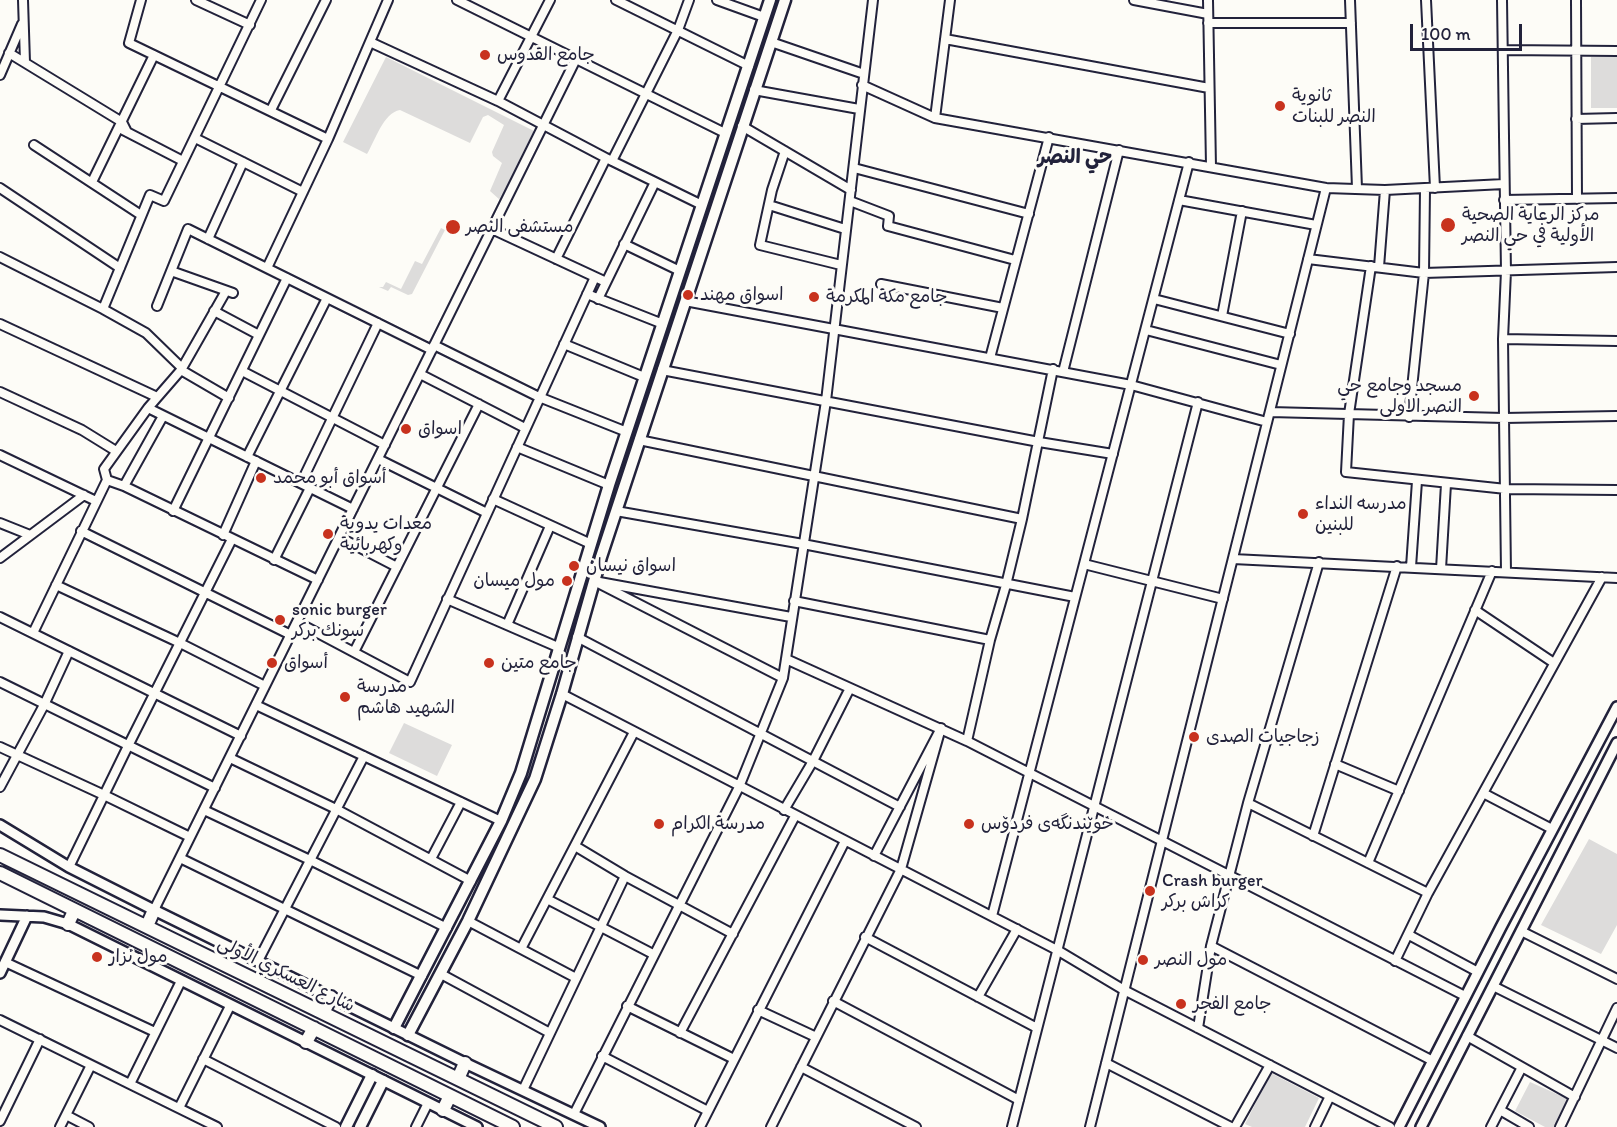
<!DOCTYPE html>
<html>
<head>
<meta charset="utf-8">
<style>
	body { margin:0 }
	#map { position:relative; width:1617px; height:1127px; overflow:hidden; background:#fdfcf7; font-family:Itim,sans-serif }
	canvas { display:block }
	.scale { position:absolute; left:1410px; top:24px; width:112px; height:27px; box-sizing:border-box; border:3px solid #22223b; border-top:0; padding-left:8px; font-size:18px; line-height:21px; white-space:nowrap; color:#22223b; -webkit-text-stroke:4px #fdfcf7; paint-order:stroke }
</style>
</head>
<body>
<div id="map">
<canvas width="1617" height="1127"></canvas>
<div class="scale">100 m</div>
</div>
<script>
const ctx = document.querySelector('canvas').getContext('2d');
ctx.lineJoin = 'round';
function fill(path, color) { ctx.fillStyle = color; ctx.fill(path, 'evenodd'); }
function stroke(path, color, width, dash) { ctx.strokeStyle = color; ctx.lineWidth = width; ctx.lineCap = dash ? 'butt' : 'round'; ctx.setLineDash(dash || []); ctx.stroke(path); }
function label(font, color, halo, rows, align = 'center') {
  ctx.font = font + ' Itim,"Playpen Sans Arabic",sans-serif'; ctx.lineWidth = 6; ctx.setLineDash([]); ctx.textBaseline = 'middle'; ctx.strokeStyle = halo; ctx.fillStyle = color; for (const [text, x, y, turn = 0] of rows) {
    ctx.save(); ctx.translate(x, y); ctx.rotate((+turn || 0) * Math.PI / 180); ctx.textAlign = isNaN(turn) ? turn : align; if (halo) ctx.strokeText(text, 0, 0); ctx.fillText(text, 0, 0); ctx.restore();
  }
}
fill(new Path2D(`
	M 386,57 L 534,131 L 500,200 L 490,191 L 502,163 L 493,156 L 492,152 L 504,125 L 488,115 L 483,117 L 470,143 L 400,110 C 383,113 375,141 367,154 L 343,142 Z
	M 1591,57 L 1617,57 L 1617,108 L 1591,108 Z
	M 441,228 L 445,230 L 412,294 L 408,295 L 391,287 L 388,291 L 379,287 L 383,287 L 386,282 L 401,289 L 415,261 L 422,264 Z
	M 404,723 L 452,745 L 437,776 L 389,753 Z
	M 1589,839 L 1617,854 L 1617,925 L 1601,954 L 1541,925 Z
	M 1271,1073 L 1319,1098 L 1305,1127 L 1252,1127 L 1245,1124 Z
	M 1530,1082 L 1568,1099 L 1554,1127 L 1545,1127 L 1515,1111 Z`), '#dddcdb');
const minor = new Path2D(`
	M 23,0 L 25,62
	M 141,0 L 129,43 L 328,139
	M 196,0 L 250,25
	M 457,0 L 725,133
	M 616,0 L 749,66
	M 717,0 L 764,17
	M 1134,0 L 1208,14
	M 1208,0 L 1211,166
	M 1350,0 L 1357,188
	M 1426,0 L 1435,188
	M 1502,0 L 1506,271 L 1503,339 L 1506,572
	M 1576,0 L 1577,199
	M 1208,23 L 1351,23
	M 945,39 L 1209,88
	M 370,42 L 498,101 L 606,158 L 702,205
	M 771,42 L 864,74
	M 1503,50 L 1617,51
	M 9,53 L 122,122 L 127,132
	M 0,75 L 22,24
	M 862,85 L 935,118 L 1326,188 L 1385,190 L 1504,184
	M 754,90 L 859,109
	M 498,101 L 550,0
	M 271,110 L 326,0
	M 935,118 L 950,0
	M 1576,119 L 1617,118
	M 742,126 L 851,190
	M 123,130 L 183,161
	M 195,138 L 303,192
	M 34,145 L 141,215
	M 785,151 L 772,190 L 760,245 L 841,265
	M 612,161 L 678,30 L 689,0
	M 854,168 L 1029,214
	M 92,182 L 154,55
	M 0,188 L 120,268
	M 1179,200 L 1316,225
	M 1504,200 L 1617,198
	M 850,201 L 889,216 L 888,226 L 1015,260
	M 769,205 L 845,229
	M 492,229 L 606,282
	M 208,239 L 243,162
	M 624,244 L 680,271
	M 0,257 L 103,309 L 146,333 L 182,368
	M 556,259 L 606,158
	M 1308,259 L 1424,273 L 1617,267
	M 1371,266 L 1349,414 L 1346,472 L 1506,489 L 1617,490
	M 1379,267 L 1385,190
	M 267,268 L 328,139 L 388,0
	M 171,271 L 233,293
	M 881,284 L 1003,308
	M 226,291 L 181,370 L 148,408 L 353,509
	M 587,294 L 663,324
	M 598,299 L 655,182
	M 1154,299 L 1290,334
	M 685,301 L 1131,385 L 1267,422
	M 157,306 L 188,229 L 432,350
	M 103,309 L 150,195 L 164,201 L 261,0
	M 214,311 L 259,335
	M 1222,316 L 1242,211
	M 0,324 L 157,397
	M 1146,330 L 1281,365
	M 1503,339 L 1617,341
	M 564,344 L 644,377
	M 434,345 L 539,397 L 627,432
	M 990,358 L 1049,137
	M 181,370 L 229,398
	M 662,370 L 1039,442 L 1113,454
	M 242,371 L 385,445
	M 1063,372 L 1119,150
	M 420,374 L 525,428
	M 0,392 L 82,430 L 116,451
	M 1270,412 L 1504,418 L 1617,416
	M 1409,417 L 1424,273 L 1425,189
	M 639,440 L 1022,519
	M 517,447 L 609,485
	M 0,455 L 96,501
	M 247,457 L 327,298
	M 378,459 L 487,513
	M 107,480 L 124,486 L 318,580
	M 301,483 L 378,323
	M 124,486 L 163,416
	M 493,499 L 591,544
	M 173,511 L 287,278
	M 616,511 L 803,544 L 1075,597
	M 0,523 L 30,535
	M 81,531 L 291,635
	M 223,535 L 256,461
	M 339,537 L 397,567
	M 0,558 L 84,495
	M 1233,559 L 1617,578
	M 274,560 L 310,488
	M 1084,564 L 1223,599
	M 1411,567 L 1417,481
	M 1441,569 L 1446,484
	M 56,585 L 180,643 L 265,686
	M 447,599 L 560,648
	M 794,601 L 990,640
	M 1475,610 L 1554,663
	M 0,617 L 241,736
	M 297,622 L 410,682 L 595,277
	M 507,625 L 550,526
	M 33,633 L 107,480 L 104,469 L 148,408
	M 577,637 L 900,807
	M 354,652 L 479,404
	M 786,659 L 967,741 L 1465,996
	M 783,678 L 594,581 L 791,617
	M 0,682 L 215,788
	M 562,694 L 1057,950 L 1124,990 L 1390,1127
	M 256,705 L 501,821
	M 967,741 L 990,640 L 1006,585 L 1022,519 L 1053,369
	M 0,747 L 104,795 L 190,837
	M 230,758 L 336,809 L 471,881
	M 1335,764 L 1399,791
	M 0,787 L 44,705 L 69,651
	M 1483,793 L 1552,829
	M 1248,803 L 1428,893
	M 204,810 L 310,860 L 447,928
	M 784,810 L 813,761 L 850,688
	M 1313,836 L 1397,566
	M 575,846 L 625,876 L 733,934
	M 180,858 L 422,976
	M 431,859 L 461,802
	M 1368,863 L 1492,571
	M 69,867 L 128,746 L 232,539
	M 547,899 L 653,954
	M 154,910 L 576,59
	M 992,916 L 1189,162
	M 468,921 L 576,978
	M 1521,931 L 1617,979
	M 1409,935 L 1478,972
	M 865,937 L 1037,1028
	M 1211,946 L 1433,1061
	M 521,949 L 634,732
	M 258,961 L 364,756
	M 1395,961 L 1428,893 L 1602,577
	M 5,962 L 155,1032
	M 441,974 L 550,1033
	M 1493,986 L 1617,1048
	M 978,997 L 1017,929
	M 833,1001 L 1019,1100
	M 627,1006 L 734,1059
	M 758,1010 L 816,1037
	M 0,1020 L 217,1127
	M 1198,1028 L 1211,946 L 1248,803 L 1319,562
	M 680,1033 L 795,816
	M 1467,1036 L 1575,1097
	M 602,1056 L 708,1111
	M 203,1059 L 336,1127
	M 1106,1063 L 1231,1127
	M 801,1067 L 916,1127
	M 130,1084 L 181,981
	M 523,1090 L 625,876
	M 179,1108 L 230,1006
	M 1500,1110 L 1529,1127
	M 574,1114 L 739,787 L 783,678 L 826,401 L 873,0
	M 66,1115 L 89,1127
	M 0,1121 L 40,1039
	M 60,1127 L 91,1065
	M 416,1127 L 428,1103
	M 700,1127 L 845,841
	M 771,1127 L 901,869 L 941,728 L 874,856
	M 1012,1127 L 1198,402
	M 1090,1127 L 1326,188
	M 1235,1127 L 1270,1065
	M 1315,1127 L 1330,1096
	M 1491,1127 L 1522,1067
	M 1560,1127 L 1617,1008`);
const tertiary = new Path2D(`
	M 0,825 L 69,867 L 154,910 L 465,1063 L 600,1127
	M 0,915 L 44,917 L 68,924 L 477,1127
	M 0,973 L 27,916
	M 1399,1127 L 1501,927 L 1617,707
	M 1421,1127 L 1617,743`);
const secondary = new Path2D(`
	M 394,1028 L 501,821 L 521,773 L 609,485 L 770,0
	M 408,1035 L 468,921 L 535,779 L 562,694 L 601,557 L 785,0
	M 346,1127 L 372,1075
	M 360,1127 L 383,1081`);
const primary = new Path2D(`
	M 0,855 L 556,1127
	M 0,873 L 513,1127
	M 68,924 L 74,911
	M 147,926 L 154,910
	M 323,1013 L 331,997
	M 306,1042 L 314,1028
	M 458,1079 L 465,1063
	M 443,1110 L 450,1096`);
stroke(minor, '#22223b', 12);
stroke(tertiary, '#22223b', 14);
stroke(secondary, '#22223b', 15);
stroke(primary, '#22223b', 16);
stroke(minor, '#fdfcf7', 8);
stroke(tertiary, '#fdfcf7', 9);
stroke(secondary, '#fdfcf7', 10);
stroke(primary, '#fdfcf7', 12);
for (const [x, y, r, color] of [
	[485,55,6,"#c8321e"],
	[1280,106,6,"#c8321e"],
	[1448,225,8,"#c8321e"],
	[453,227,8,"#c8321e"],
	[688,295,6,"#c8321e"],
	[814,297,6,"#c8321e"],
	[1474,396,6,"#c8321e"],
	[406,429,6,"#c8321e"],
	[261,478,6,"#c8321e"],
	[1303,514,6,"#c8321e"],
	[328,534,6,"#c8321e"],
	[574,566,6,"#c8321e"],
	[567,581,6,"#c8321e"],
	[280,620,6,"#c8321e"],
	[272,663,6,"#c8321e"],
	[489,663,6,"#c8321e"],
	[345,697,6,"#c8321e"],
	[1194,737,6,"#c8321e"],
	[659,824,6,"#c8321e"],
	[969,824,6,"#c8321e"],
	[1150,891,6,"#c8321e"],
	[97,957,6,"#c8321e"],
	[1143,960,6,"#c8321e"],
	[1181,1004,6,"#c8321e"]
]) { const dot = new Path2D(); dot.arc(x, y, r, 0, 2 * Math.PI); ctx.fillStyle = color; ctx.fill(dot); stroke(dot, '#fdfcf7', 2); }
label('18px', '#22223b', '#fdfcf7', [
	["جامع القدوس",497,55],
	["ثانوية",1292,96],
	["النصر للبنات",1292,117],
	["مركز الرعاية الصحية",1462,215],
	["الأولية في حي النصر",1462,236],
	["مستشفى النصر",466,227],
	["اسواق مهند",700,295],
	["جامع مكة المكرمة",826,297],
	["مسجد وجامع حي",1462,386,"right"],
	["النصر الاولى",1462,407,"right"],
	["اسواق",418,429],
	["أسواق أبو محمد",273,478],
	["مدرسه النداء",1315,504],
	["للبنين",1315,525],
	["معدات يدوية",340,524],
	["وكهربائية",340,545],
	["اسواق نيسان",586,566],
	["مول ميسان",555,581,"right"],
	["sonic burger",292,610],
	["سونك بركر",292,631],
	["أسواق",284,663],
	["جامع متين",501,663],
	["مدرسة",357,687],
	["الشهيد هاشم",357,708],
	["زجاجيات الصدى",1206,737],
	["مدرسة الكرام",671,824],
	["خوێندنگەی فردۆس",981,824],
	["Crash burger",1162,881],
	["كراش بركر",1162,902],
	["مول نزار",109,957],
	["مول النصر",1155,960],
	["جامع الفجر",1193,1004]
], 'left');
label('18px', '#22223b', '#fdfcf7', [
	["شارع العسكري الأولى",286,975,26]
]);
label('bold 20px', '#22223b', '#fdfcf7', [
	["حي النصر",1075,158]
]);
</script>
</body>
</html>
